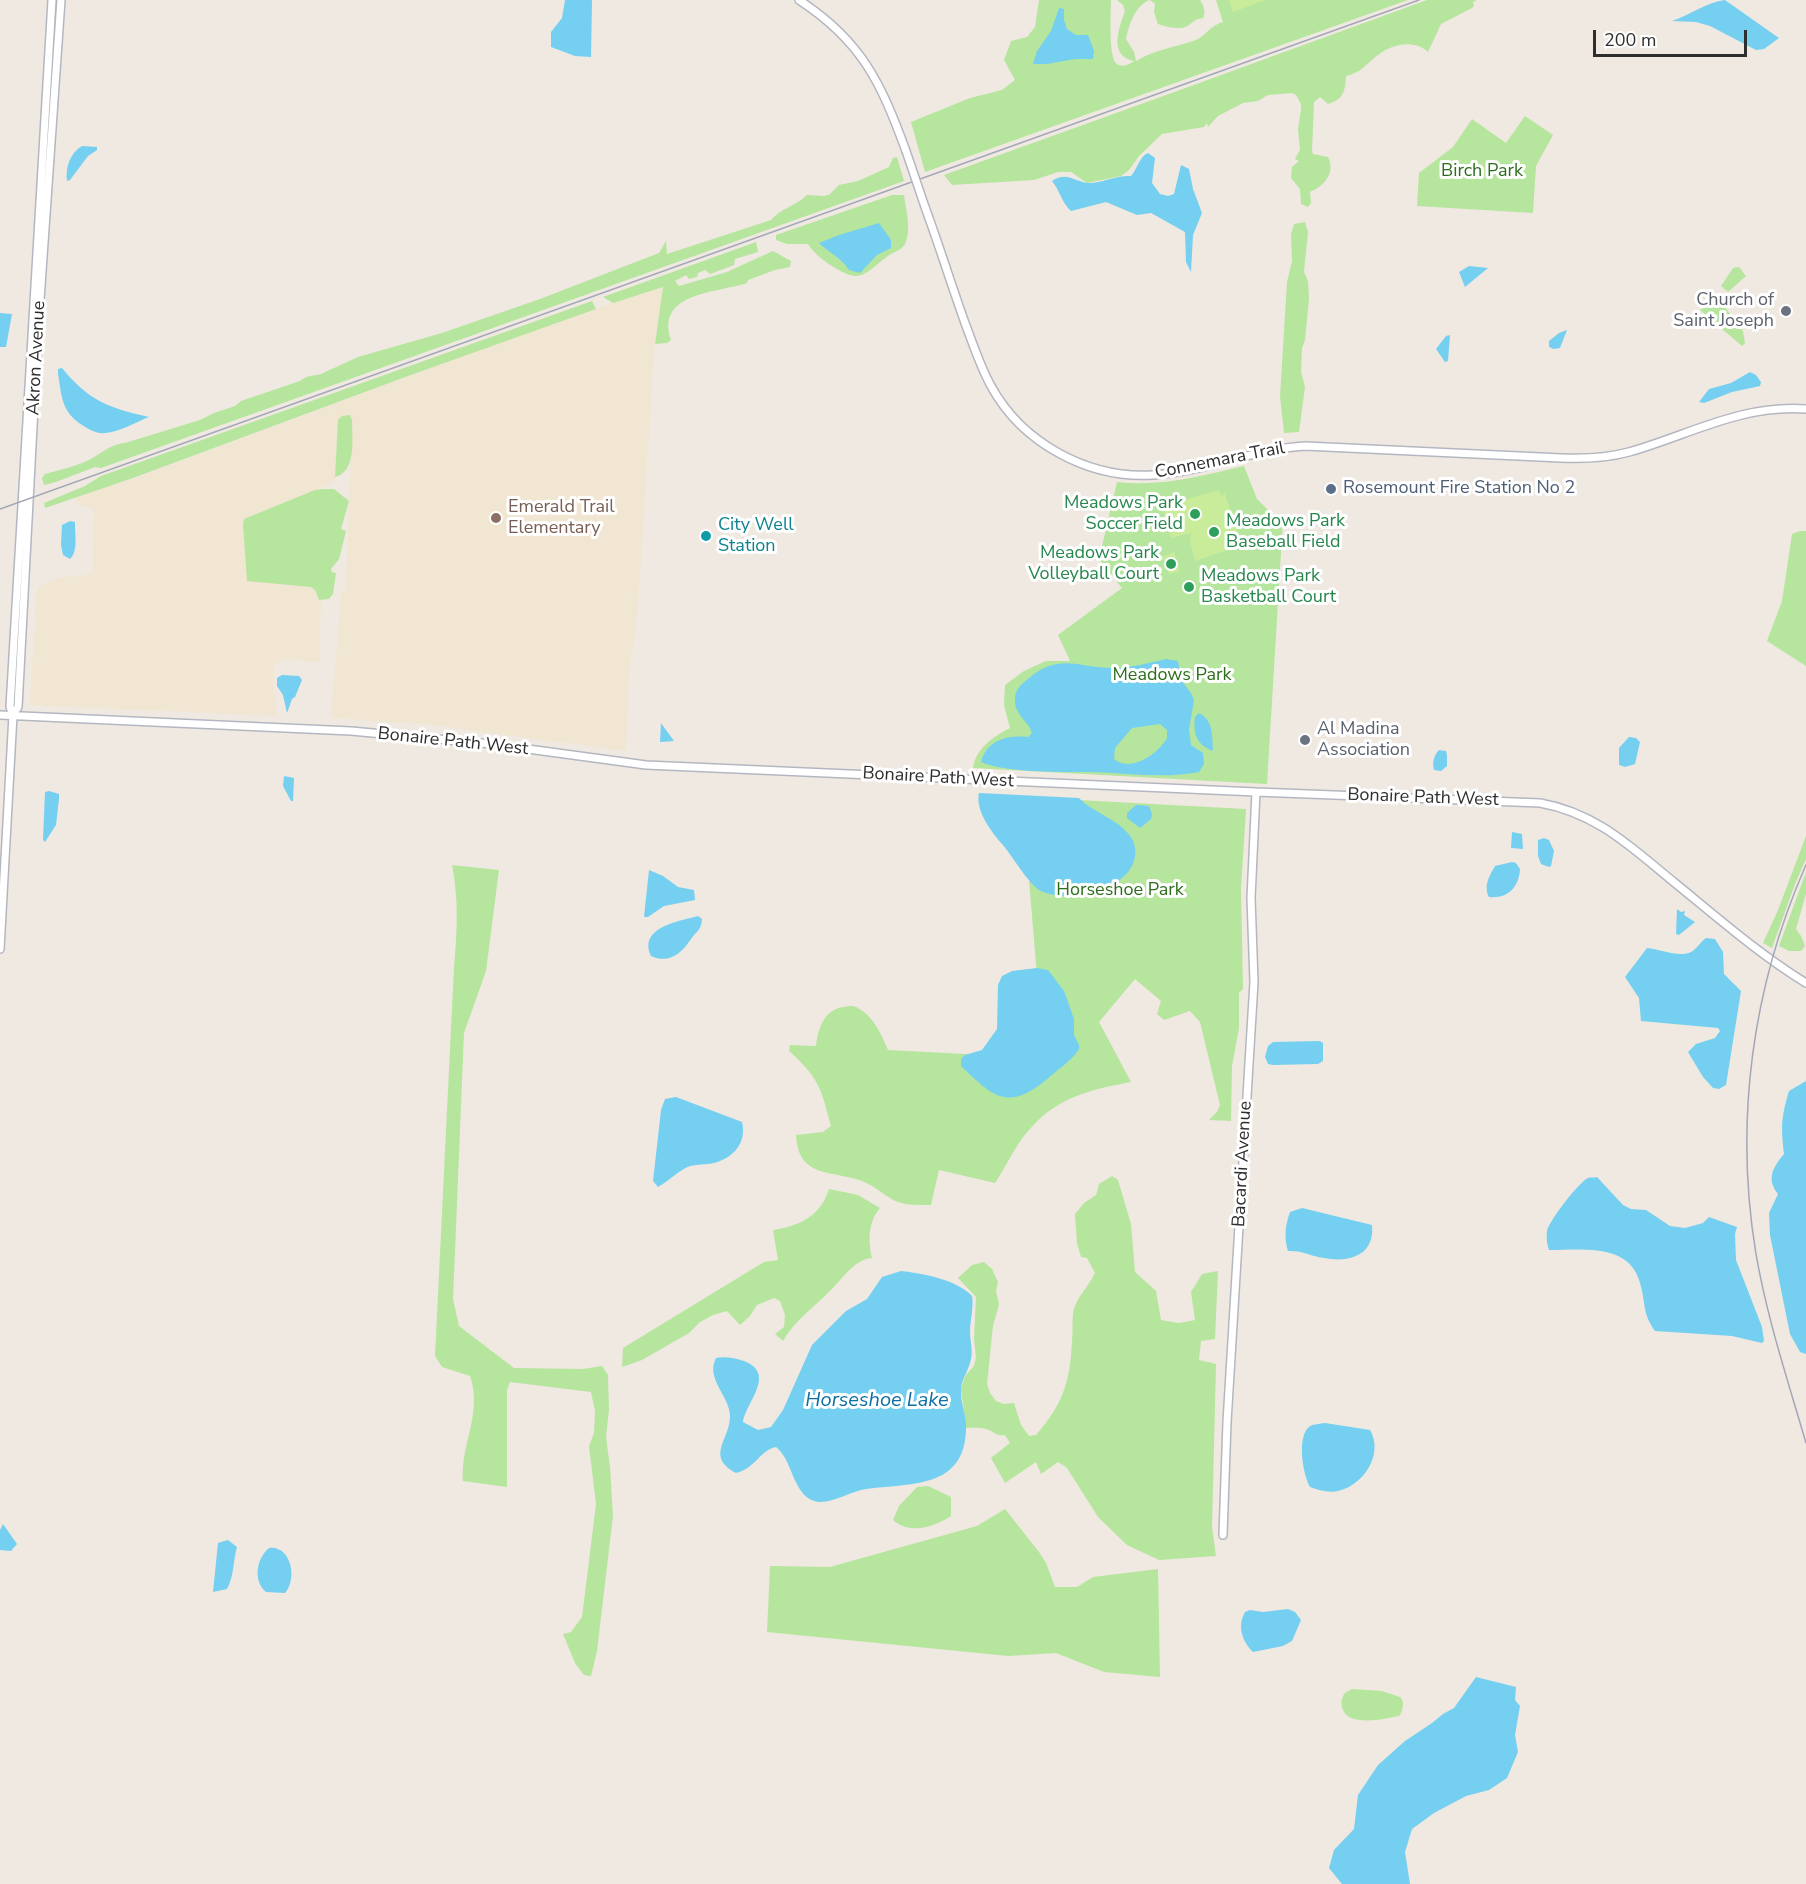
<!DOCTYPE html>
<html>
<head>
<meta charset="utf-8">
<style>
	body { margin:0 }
	#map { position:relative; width:1806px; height:1884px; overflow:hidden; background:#efe9e1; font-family:"Nunito Sans",sans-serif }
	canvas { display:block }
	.scale { position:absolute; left:1593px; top:30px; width:154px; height:27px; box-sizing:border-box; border:3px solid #2e2e2e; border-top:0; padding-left:8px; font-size:18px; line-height:21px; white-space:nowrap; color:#2e2e2e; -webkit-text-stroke:4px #fff; paint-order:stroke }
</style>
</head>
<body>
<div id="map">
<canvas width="1806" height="1884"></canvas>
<div class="scale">200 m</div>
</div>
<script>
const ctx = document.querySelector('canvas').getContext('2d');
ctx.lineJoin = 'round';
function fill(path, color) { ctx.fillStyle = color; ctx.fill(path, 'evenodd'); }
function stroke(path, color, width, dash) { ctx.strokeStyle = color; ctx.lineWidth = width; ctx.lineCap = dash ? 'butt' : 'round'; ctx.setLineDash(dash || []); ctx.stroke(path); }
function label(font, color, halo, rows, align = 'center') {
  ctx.font = font + ' "Nunito Sans",sans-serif'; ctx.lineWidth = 6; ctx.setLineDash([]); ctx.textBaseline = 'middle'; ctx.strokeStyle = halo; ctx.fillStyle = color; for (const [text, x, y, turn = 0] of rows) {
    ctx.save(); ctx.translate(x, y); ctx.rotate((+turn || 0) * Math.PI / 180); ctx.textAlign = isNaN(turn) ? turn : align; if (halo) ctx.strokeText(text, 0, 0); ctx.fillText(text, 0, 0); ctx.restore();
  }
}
fill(new Path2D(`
	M 663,287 L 654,349 L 638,607 L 628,684 L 626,751 L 424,724 L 331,718 L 341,595 L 346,587 L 352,420 L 349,415 L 338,420 L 335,479 L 333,483 L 244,519 L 321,588 L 320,663 L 290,659 L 283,659 L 276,664 L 273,668 L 273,680 L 277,716 L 30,705 L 34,633 L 37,624 L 35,610 L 36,594 L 39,587 L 51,581 L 62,577 L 87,575 L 93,572 L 94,513 L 91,507 L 81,506 L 76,501 L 76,496 L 133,479 L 408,376 L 640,293 Z`), '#f0e6d1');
fill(new Path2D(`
	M 1039,0 L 1111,0 C 1111,12 1108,59 1117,64 C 1122,68 1130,64 1134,61 C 1108,56 1119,28 1125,11 L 1123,5 L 1117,0 L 1200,0 C 1204,6 1206,11 1203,18 C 1195,19 1195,21 1189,25 C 1181,31 1167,27 1158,24 L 1154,12 L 1155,4 L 1150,0 C 1135,5 1129,25 1126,39 L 1134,52 L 1136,61 C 1154,50 1176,47 1196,40 C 1206,36 1209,26 1223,22 L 1216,0 L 1408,0 L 925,172 L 911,122 L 970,98 L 1002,90 L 1015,80 L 1004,60 L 1011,41 L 1027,37 L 1035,27 Z
	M 1427,0 L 1477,0 L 1473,2 L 1474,6 L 1472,8 L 1441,24 L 1428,52 C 1414,39 1392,44 1378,55 C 1367,63 1361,73 1346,76 C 1345,91 1344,99 1328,104 L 1320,97 L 1314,102 L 1312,151 L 1313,154 L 1328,157 C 1336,173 1324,186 1310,192 L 1311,203 L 1308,207 L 1301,204 L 1300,189 L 1291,178 L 1292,167 L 1299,161 L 1295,159 L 1300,150 L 1298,129 L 1301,110 L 1301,104 L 1296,95 L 1292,93 L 1268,95 L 1258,101 L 1243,103 L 1218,116 L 1208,127 L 1207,123 L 1204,127 L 1162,134 L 1139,156 L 1129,170 L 1121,176 L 1087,183 L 1071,172 L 1058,172 L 1034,180 L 952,185 L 944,175 C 1105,117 1266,59 1427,0 Z
	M 1525,116 L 1553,135 L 1536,166 L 1533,213 L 1417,206 L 1419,173 L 1453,147 L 1472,119 L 1506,143 Z
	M 897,157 L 904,181 L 101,468 L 95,467 L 56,482 L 44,485 L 42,478 L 45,474 C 60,470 77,466 91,459 C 103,452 111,444 125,443 L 200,420 L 214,413 L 235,406 L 241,401 L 300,381 L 306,377 L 321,374 L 358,357 L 442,333 L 540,299 L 659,253 L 666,241 L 667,254 L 771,220 C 781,208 796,206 807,195 L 825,196 L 830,194 L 839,185 L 858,181 L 889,167 L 893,158 Z
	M 892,195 L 904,195 C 906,210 911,227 906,242 C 903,250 895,251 888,256 C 863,274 862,285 832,266 C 821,259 815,254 808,244 L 787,244 L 776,240 L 776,235 Z
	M 1305,222 L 1308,232 L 1304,272 L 1308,281 L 1309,299 L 1305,340 L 1302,348 L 1301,372 L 1305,387 L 1299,432 L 1284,433 L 1280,396 L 1287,282 L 1292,261 L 1291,234 L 1294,224 Z
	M 756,242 L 758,252 L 735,259 L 734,265 L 710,274 L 705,270 L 698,273 L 697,277 L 689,279 L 686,275 L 675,281 L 679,286 L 727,272 L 773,251 L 791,261 L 790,267 L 775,270 L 748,280 L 747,283 C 718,293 655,292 671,340 L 667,343 L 655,344 L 663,287 L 613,303 L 603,297 Z
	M 1739,267 L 1746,276 L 1728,292 L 1721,286 L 1733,268 Z
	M 1719,299 L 1743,331 L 1745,343 L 1742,346 L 1700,310 Z
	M 592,301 L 596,309 L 408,376 L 133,478 L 45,508 L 44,503 L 85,486 L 101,476 Z
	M 350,415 L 352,420 C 352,437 357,472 335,477 L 338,420 L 342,416 Z
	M 1244,466 L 1257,499 L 1273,515 L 1283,520 L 1267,784 L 973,768 C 976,748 993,737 1010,728 L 1004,705 L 1005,685 L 1024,671 L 1046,661 L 1070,661 L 1058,635 L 1122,588 L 1099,559 L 1117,482 C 1161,487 1201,476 1244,466 Z
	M 323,489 L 334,489 L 349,501 L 341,529 L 346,531 L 339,559 L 331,569 L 332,572 L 336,573 L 333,594 L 329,599 L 319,600 L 315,590 L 311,587 L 247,581 L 243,524 L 244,519 L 315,490 Z
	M 1800,531 L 1806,531 L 1806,666 L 1767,641 L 1782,601 L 1792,534 Z
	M 1022,797 L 1246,809 L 1241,889 L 1243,989 L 1239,993 L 1239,1028 L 1232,1066 L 1231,1121 L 1209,1120 L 1217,1112 L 1220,1105 L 1200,1022 L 1190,1011 L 1164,1020 L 1157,1014 L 1161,1001 L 1135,979 L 1099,1022 L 1131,1082 C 1082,1091 1049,1100 1019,1143 C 1010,1156 1004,1170 995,1183 L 939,1170 L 931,1205 C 916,1205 902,1206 890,1198 C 880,1192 873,1185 862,1181 C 833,1170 798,1179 796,1135 L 823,1132 L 831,1126 C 821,1088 819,1078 789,1051 L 790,1045 L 816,1046 C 818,1029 824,1009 844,1007 C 848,1006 853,1005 858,1008 C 873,1016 882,1035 888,1050 L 1044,1058 Z
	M 1806,836 L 1806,859 L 1795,884 L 1772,948 L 1763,943 L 1778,910 Z
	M 452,865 L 499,870 L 486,971 L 464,1033 L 453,1299 L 459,1326 L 514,1368 L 583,1369 L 602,1366 L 608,1375 L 609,1410 L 606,1437 L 610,1467 L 613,1516 L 597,1651 L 591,1676 L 584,1675 L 575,1663 L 563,1634 L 571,1632 L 582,1617 L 588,1569 L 596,1504 L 589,1446 L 594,1433 L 595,1411 L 591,1392 L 510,1382 L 507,1390 L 507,1487 L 463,1481 C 460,1445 483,1413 470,1376 L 442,1367 L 435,1356 L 454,967 C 457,931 459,901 452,865 Z
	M 1806,872 L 1806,894 L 1796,929 L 1801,936 L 1805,946 L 1801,951 L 1789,951 L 1779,946 Z
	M 1112,1176 L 1118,1180 L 1131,1224 L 1135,1272 L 1156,1291 L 1161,1320 L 1179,1323 L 1195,1320 L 1191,1292 L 1202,1274 L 1218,1271 L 1215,1339 L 1201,1341 L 1199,1360 L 1216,1364 L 1212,1527 L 1216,1556 L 1159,1560 L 1127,1545 L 1098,1517 L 1067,1468 L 1058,1462 L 1041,1474 L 1036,1462 L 1005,1483 L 991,1458 L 1010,1443 L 1005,1435 C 997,1436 997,1434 991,1431 C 984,1427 974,1427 966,1428 L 961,1389 L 965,1376 L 974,1366 L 976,1357 L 974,1339 L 976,1297 L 958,1278 L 972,1265 L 984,1262 L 992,1269 L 998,1282 L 996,1291 L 999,1304 L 993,1326 L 987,1384 L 990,1393 L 996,1401 L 1004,1404 L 1014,1403 L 1021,1425 L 1029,1436 L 1036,1435 C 1063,1404 1070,1382 1072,1341 C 1073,1332 1072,1322 1073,1313 C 1075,1299 1089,1286 1095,1273 L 1087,1258 L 1081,1257 L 1077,1243 L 1075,1214 L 1084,1203 L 1096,1195 L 1099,1184 Z
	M 829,1189 L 858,1195 L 880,1208 C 868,1222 868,1241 872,1258 C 854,1259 840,1282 828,1293 C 812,1309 795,1320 783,1341 L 775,1334 L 784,1327 L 785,1315 L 780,1301 L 774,1298 L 757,1305 L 750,1316 L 740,1325 L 727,1311 L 713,1315 L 700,1322 L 689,1333 L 642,1360 L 622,1367 L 623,1348 L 764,1262 L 778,1260 L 773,1230 C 799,1226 820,1217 829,1189 Z
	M 928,1486 L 951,1497 L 951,1516 C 934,1527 910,1535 893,1520 L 899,1506 L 917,1487 Z
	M 1005,1509 L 1039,1552 L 1046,1563 L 1055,1587 L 1077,1587 L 1093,1577 L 1158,1569 L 1160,1677 L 1104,1672 L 1056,1653 L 1008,1656 L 767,1632 L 770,1566 L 830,1567 L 977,1526 Z
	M 1352,1689 L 1382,1691 L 1400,1697 C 1405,1701 1403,1712 1399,1716 C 1385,1719 1346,1728 1342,1707 C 1341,1701 1342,1697 1345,1693 Z`), '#b6e59e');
fill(new Path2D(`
	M 1229,0 L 1265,0 L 1233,12 Z
	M 1219,490 L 1221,496 L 1225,494 L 1241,542 L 1239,546 L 1195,561 L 1190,542 L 1191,533 L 1171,538 L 1162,506 Z
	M 1174,552 L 1180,571 L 1169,574 L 1162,557 Z`), '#c9ec9a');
fill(new Path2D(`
	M 565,0 L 592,0 L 591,57 L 575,56 L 551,47 L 551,32 L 562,18 Z
	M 1725,0 L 1776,36 L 1779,38 L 1764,49 L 1756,50 L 1710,26 L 1696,22 L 1672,21 C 1690,15 1707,2 1725,0 Z
	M 1059,8 L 1064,9 L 1064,20 L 1067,29 L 1076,35 L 1088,35 L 1094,51 L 1093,59 L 1075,59 L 1047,64 L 1033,64 L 1037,51 L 1051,31 Z
	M 82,146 L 97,147 L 97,150 L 88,156 L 70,180 L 67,181 C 65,168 70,153 82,146 Z
	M 1148,153 L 1155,158 L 1152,183 L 1160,194 L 1168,196 L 1174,194 L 1181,165 L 1189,169 L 1193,189 L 1202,213 L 1193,235 L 1191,272 L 1186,262 L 1185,232 L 1151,213 L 1137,215 L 1106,202 L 1071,211 C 1062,203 1060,191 1052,181 C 1066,171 1074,181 1088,183 C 1098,184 1117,175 1131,176 C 1138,168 1139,157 1148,153 Z
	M 879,223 L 891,240 L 891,248 L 877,255 L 860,273 L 849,270 C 842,258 829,253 819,243 L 839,235 Z
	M 1469,266 L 1488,268 L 1465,287 L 1459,272 Z
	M 0,313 L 12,314 L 6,347 L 0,347 Z
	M 1567,330 L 1560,348 L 1554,349 L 1549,347 L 1549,341 L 1559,333 Z
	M 1450,335 L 1448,361 L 1445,362 L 1436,349 L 1446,336 Z
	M 62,368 C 89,401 109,408 149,417 C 136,422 120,432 105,433 C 99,434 92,431 87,428 C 62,414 62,400 58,373 L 58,369 Z
	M 1750,372 L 1756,375 L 1761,382 L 1760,386 L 1732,392 L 1704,403 L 1699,402 L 1709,389 L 1731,383 Z
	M 70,521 L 75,522 L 75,525 C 75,536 78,552 70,559 L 63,555 L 61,545 L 62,525 Z
	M 1166,659 L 1178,661 L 1181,680 L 1191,693 L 1194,700 L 1189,730 L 1191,745 L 1203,753 L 1204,764 L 1199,772 C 1164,779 1128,773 1092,772 C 1062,772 1007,773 981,762 C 987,740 1007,735 1028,737 L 1032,733 C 1029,722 1016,716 1015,702 C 1014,691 1020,685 1028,679 C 1060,651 1080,669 1116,668 C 1133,667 1149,663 1166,659 ZM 1160,724 L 1167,730 L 1167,738 C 1158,754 1131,773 1114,759 L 1115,748 L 1132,728 Z
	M 282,675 L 299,676 L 302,680 L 295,697 L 292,699 L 287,713 L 283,695 L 277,686 L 277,678 Z
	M 1199,713 C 1214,721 1212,736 1213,751 C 1196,744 1193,734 1195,717 Z
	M 661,723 L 674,741 L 660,742 Z
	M 1629,737 L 1636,738 L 1640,742 L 1635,764 L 1625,767 L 1619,765 L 1619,748 Z
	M 1439,750 L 1446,751 L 1447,755 L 1447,766 L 1441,771 L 1434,770 C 1432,763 1434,755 1439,750 Z
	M 284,776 L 294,778 L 293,801 L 291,801 L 283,786 Z
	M 49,791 L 59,794 L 59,799 L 56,825 L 45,842 L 43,840 L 45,792 Z
	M 979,793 L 1079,798 C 1093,813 1117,818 1130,836 C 1135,842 1136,850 1135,857 C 1129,891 1068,904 1041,891 C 1029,885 1013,857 1003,845 C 991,832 975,810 979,793 Z
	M 1136,805 L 1149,806 L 1152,814 L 1151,819 L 1140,828 L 1127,818 L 1127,813 Z
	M 1512,832 L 1522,834 L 1523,849 L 1511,848 Z
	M 1544,838 L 1549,840 L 1554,851 L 1551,866 L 1549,867 L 1541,864 L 1538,856 L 1538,840 Z
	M 1512,862 L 1516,863 L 1520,869 C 1519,887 1508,899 1489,897 C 1483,886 1490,875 1495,866 Z
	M 649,870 L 663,876 L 678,887 L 694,890 L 695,900 L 664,906 L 648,917 L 644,917 Z
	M 1677,909 L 1681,912 L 1685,911 L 1684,915 L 1695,922 L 1679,935 L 1676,934 Z
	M 698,916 L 702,919 C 702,929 696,932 691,939 C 681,954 669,964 651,956 C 638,927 680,921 698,916 Z
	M 1706,938 L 1715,939 L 1723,952 L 1724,974 L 1741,991 L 1726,1085 L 1719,1089 L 1713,1088 L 1703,1077 L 1688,1052 L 1696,1044 L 1715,1038 L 1720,1031 L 1718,1028 L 1641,1021 L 1639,998 L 1625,977 L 1647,948 C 1660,949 1679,958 1691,952 C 1697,949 1700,942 1706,938 Z
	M 1037,968 L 1048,970 L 1064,991 L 1074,1019 L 1074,1035 L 1079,1045 L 1079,1049 C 1073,1059 1061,1067 1052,1075 C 1010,1111 997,1101 961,1066 L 961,1059 L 965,1055 L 982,1050 L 997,1029 L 998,985 L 1002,976 L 1012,971 Z
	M 1320,1041 L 1323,1043 L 1323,1061 L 1318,1064 L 1273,1065 L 1268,1064 L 1265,1057 L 1268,1046 L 1273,1042 Z
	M 1806,1081 L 1806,1354 L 1800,1352 L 1790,1334 L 1770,1235 L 1769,1213 L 1778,1194 C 1766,1179 1773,1167 1784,1154 C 1781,1126 1781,1118 1789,1091 Z
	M 676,1097 L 742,1122 C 747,1142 734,1158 714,1163 C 706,1165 698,1164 690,1166 C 679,1170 669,1181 658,1187 L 653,1181 L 661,1110 L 665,1099 Z
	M 1597,1177 L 1623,1205 L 1631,1209 L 1646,1210 L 1670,1226 L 1685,1228 L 1703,1223 L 1709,1217 L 1737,1227 L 1735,1234 L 1736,1260 L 1762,1327 L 1764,1341 L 1762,1343 L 1732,1336 L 1655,1331 C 1642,1313 1646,1303 1640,1283 C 1630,1243 1582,1250 1549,1250 C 1547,1244 1546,1238 1547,1231 C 1549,1221 1578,1183 1588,1178 C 1590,1177 1594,1178 1597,1177 Z
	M 1302,1208 L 1372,1225 C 1375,1255 1350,1263 1324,1258 C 1309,1256 1306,1251 1288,1251 C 1284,1238 1285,1226 1290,1212 Z
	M 901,1271 C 921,1273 958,1280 972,1296 C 974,1308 970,1320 970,1332 C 970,1341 973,1350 971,1359 C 969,1370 962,1378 961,1389 C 960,1403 967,1416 966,1430 C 964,1489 911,1483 866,1489 C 851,1491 828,1506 814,1501 C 792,1493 793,1460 776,1447 C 760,1450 755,1469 736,1473 C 705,1456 730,1440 730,1416 C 730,1396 705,1379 716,1358 C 724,1356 735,1358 744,1361 C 777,1374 746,1402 743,1422 L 758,1430 L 771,1427 L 783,1410 L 812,1345 L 846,1311 L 867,1299 L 882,1277 Z
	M 1325,1423 L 1370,1430 C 1384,1454 1364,1485 1338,1491 C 1329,1493 1318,1490 1310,1487 C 1303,1475 1296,1436 1310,1426 C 1314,1424 1320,1424 1325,1423 Z
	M 3,1524 L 17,1544 L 11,1551 L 0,1550 L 0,1530 Z
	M 228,1540 L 237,1547 C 233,1561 234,1577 227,1589 L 213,1592 L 218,1543 Z
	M 269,1548 C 291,1545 298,1579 285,1593 L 266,1592 C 253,1581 256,1559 269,1548 Z
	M 1288,1609 L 1295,1612 L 1301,1620 L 1292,1641 L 1283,1646 L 1253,1652 C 1242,1641 1237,1626 1245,1612 L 1250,1610 L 1263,1612 Z
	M 1476,1677 L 1516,1687 L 1515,1700 L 1520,1706 L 1515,1735 L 1518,1752 L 1507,1778 L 1489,1790 L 1466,1796 L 1434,1813 L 1412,1829 L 1405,1852 L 1410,1884 L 1342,1884 L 1329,1868 L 1334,1850 L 1354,1829 L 1358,1795 L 1378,1765 L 1405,1741 L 1432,1723 L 1443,1714 L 1454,1708 Z`), '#75cff0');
const minor = new Path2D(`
	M 799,0 C 862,41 881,83 906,151
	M 925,207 C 939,245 951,284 965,323 C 973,344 980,366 991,386 C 1022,443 1088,479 1153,475 C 1205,472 1253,449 1305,446 L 1561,458 C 1584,459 1607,458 1629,452 C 1689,435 1742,404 1806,409
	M 0,715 L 351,731 L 491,744 L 646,765 L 1256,792 L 1540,803 C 1597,813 1632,848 1675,883 C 1718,918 1759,954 1806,983
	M 13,715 L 18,707 L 39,314 L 61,0
	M 0,949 L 13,715 L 10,707 L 52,0
	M 1223,1535 L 1227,1422 L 1254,982 L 1251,898 L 1256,792`);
stroke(minor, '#b4b7c1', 10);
stroke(minor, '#fff', 7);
stroke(new Path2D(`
	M 0,509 L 1419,0
	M 1806,865 C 1752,987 1734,1122 1756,1254 C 1767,1318 1788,1381 1806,1443`), '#a3a6b8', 1.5);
const minorBridge = new Path2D(`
	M 906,151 L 925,207`);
stroke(minorBridge, '#b4b7c1', 10, []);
stroke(minorBridge, '#fff', 7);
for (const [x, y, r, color] of [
	[1786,311,6,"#6b7280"],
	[1331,489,6,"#5c6f8a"],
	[1195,514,6,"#2e9e5b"],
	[496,518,6,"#8d6e63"],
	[1214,532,6,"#2e9e5b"],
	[706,536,6,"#0f9aa8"],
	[1171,564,6,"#2e9e5b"],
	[1189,587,6,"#2e9e5b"],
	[1305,740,6,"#6b7280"]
]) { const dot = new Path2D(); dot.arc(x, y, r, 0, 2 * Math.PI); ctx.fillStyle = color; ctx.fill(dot); stroke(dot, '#fff', 2); }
label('18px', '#2c6e1b', '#fff', [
	["Birch Park",1482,172],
	["Meadows Park",1172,676],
	["Horseshoe Park",1120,891]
]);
label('18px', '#5b616d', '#fff', [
	["Church of",1774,301],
	["Saint Joseph",1774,322],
	["Al Madina",1317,730,"left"],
	["Association",1317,751,"left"]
], 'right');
label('18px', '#2e2e2e', '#fff', [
	["Akron Avenue",37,358,-87],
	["Connemara Trail",1220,461,-11],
	["Bonaire Path West",453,742,6],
	["Bonaire Path West",938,778,3],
	["Bonaire Path West",1423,798,2],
	["Bacardi Avenue",1243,1164,-87]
]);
label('18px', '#4e5e75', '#fff', [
	["Rosemount Fire Station No 2",1343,489]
], 'left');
label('18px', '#27864d', '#fff', [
	["Meadows Park",1183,504],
	["Soccer Field",1183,525],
	["Meadows Park",1226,522,"left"],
	["Baseball Field",1226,543,"left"],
	["Meadows Park",1159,554],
	["Volleyball Court",1159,575],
	["Meadows Park",1201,577,"left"],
	["Basketball Court",1201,598,"left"]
], 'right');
label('18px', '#785e54', '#fff', [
	["Emerald Trail",508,508],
	["Elementary",508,529]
], 'left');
label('18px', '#0d838f', '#fff', [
	["City Well",718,526],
	["Station",718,547]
], 'left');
label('italic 20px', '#0d6fa3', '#fff', [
	["Horseshoe Lake",877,1401]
]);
</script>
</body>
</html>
